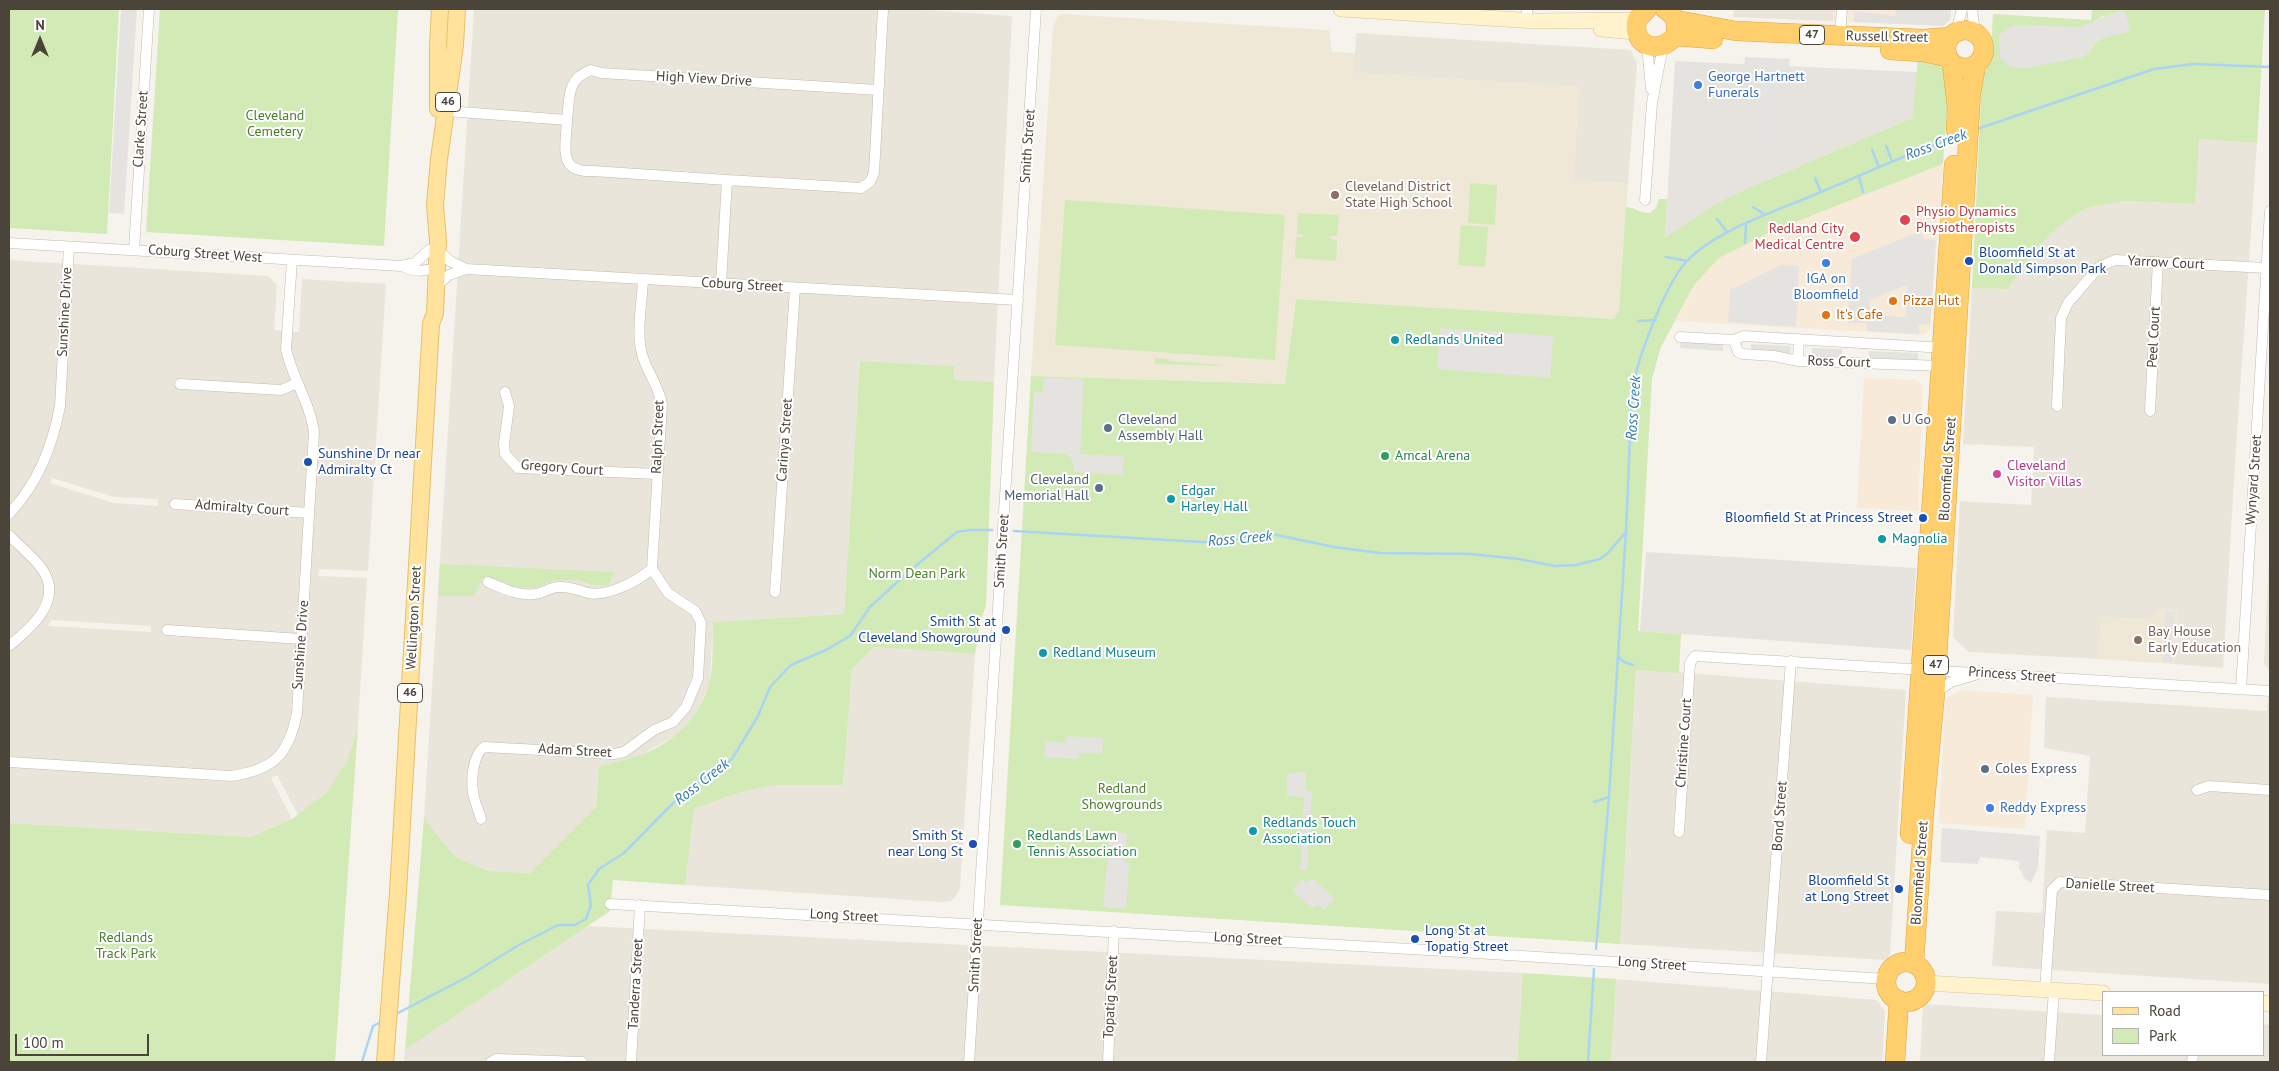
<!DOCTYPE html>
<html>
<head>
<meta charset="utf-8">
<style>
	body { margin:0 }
	#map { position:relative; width:2279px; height:1071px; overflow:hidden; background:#f6f3ec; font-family:"PT Sans",sans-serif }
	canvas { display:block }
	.frame { position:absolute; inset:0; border:10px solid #4b4439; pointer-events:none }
	.legend { position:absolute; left:2102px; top:991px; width:162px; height:65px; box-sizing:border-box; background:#fff; border:1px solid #b7b4b0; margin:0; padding:6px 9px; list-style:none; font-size:15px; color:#4b4439 }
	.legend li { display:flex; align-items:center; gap:10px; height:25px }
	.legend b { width:25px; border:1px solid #b7b4b0 }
	.north { position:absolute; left:15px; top:15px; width:50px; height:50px; -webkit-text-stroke:4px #fff; paint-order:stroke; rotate:0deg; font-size:14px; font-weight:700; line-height:20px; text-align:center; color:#4b4439 }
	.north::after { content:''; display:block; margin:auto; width:18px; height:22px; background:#4b4439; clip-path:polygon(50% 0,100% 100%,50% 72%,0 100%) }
	.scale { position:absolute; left:15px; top:1034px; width:134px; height:22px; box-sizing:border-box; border:2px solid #4b4439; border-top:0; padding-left:6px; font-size:15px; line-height:18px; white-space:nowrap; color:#4b4439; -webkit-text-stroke:4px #fff; paint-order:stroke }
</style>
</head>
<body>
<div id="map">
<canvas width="2279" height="1071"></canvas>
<div class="frame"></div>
<ul class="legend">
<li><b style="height:6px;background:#ffe39c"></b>Road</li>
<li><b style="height:14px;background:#d2eab5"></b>Park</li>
</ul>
<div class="north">N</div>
<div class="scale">100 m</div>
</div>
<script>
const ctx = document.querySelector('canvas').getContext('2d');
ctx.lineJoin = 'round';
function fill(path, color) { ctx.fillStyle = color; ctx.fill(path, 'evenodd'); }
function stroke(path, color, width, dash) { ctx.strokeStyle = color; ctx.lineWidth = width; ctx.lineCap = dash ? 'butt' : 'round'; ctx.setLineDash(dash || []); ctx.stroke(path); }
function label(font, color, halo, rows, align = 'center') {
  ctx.font = font + ' "PT Sans",sans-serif'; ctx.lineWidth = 4; ctx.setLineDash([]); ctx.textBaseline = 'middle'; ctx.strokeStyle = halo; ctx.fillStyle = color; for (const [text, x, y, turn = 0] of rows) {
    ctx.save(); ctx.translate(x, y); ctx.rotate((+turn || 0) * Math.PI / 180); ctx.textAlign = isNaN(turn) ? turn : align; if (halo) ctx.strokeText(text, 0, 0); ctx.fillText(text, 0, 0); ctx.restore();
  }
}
fill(new Path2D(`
	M 474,9 L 910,9 L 1012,16 L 994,382 L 953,380 L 954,366 L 860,361 L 844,614 L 713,622 L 710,683 L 694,717 L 679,734 L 631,760 L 599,766 L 596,807 L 530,873 L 489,871 L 455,857 L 424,818 Z
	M 1734,9 L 1833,9 L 1833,21 L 1733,17 Z
	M 1356,33 L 1631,50 L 1637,64 L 1628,184 L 1573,181 L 1579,87 L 1354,73 Z
	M 2199,139 L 2257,143 L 2235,463 L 2223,668 L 2175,664 L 2178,611 L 2152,620 L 2101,617 L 2099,659 L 1969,652 L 1953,637 L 1960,501 L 2031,505 L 2034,447 L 1963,444 L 1972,288 L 2008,289 L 2034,251 L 2055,229 L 2086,208 L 2125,201 L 2194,204 Z
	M 9,260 L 268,276 L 277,285 L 274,330 L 299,332 L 302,279 L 386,284 L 368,571 L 319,569 L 318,576 L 367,578 L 358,725 L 348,759 L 326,793 L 298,815 L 277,775 L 271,778 L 292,819 L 251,837 L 9,823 ZM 52,478 L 114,497 L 158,499 L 158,506 L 113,503 L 50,483 ZM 51,620 L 151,626 L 151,632 L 48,626 Z
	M 2270,534 L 2270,984 L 1992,966 L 1996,911 L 2042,913 L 2047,830 L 2085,833 L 2090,756 L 2044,748 L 2046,697 L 2267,711 L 2270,671 L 2264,664 Z
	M 874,647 L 975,654 L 960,888 L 956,896 L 951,901 L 942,902 L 685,885 L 694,809 L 738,793 L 774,785 L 843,785 L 852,669 Z
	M 1636,669 L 1906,690 L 1890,954 L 1886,960 L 1620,944 Z
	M 588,926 L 1523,973 L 1517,1062 L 404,1062 L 405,1050 Z
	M 1616,979 L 1877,1000 L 1885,1012 L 1882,1062 L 1611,1062 Z
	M 1923,1004 L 2103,1015 L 2103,1055 L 2263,1055 L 2263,1024 L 2270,1025 L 2270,1062 L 1920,1062 Z`), '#eae5da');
fill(new Path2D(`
	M 1833,9 L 1951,9 L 1950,20 L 1943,26 L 1833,21 Z
	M 1943,164 L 1930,329 L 1924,335 L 1676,321 L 1694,285 L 1719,258 L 1775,230 Z
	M 1864,378 L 1916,380 L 1923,386 L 1918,511 L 1857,508 Z
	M 1962,690 L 2033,695 L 2025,829 L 1939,823 L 1945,699 Z`), '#f7ead8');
fill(new Path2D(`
	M 1675,61 L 1917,72 L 1912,118 L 1742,191 L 1665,239 Z
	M 1646,552 L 1916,568 L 1911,650 L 1640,631 Z`), '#e6e2dd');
fill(new Path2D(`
	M 1061,14 L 1329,30 L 1332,52 L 1355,53 L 1355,73 L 1579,87 L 1573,181 L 1628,184 L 1619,310 L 1614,319 L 1296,299 L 1285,384 L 1031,376 L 1053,27 L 1057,17 Z
	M 2159,609 L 2178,610 L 2175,664 L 2099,659 L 2101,617 L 2152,620 Z`), '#efe8d6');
fill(new Path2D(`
	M 9,9 L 119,9 L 107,234 L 9,228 Z
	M 160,9 L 398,9 L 384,246 L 146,232 Z
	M 2092,9 L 2265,9 L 2257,143 L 2199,139 L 2195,204 L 2125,201 L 2086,208 L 2055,229 L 2034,251 L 2008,289 L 1972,288 L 1982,77 L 1990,63 L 1993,14 L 2091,20 ZM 2103,16 L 2126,32 C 2113,35 2093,37 2090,52 L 2063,61 L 2047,63 L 2079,27 L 2086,26 Z
	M 1918,59 C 1935,60 1942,63 1949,79 L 1943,164 L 1775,230 L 1719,258 L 1694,285 L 1661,347 L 1652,378 L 1638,631 L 1681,634 L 1679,673 L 1636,670 L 1620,944 L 1000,905 L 1031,376 L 1285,384 L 1296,299 L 1614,319 L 1619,310 L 1626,207 C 1635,207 1641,214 1650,213 L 1656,208 L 1659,199 L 1667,199 L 1665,238 L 1716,204 L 1742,191 L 1912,118 Z
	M 1470,183 L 1497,185 L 1495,225 L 1468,223 Z
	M 1065,200 L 1285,215 L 1275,360 L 1055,345 Z
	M 1298,213 L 1339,215 L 1337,236 L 1330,236 L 1330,239 L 1337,240 L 1336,261 L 1295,258 L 1296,237 L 1303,237 L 1303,234 L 1297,234 Z
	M 1461,225 L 1488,227 L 1485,267 L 1458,265 Z
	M 1155,358 L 1169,359 L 1169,361 L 1222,365 L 1222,366 L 1155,364 Z
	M 860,361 L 954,366 L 954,380 L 994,382 L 986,606 L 980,622 L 975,654 L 874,647 L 852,669 L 843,785 L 774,785 L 738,793 L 694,809 L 685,885 L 613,880 L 610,911 L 405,1050 L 424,818 L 455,857 L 489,871 L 530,873 L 596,807 L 599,766 C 651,756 692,738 709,684 C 714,667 712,640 713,622 L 844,614 Z
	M 440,564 L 614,572 L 609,585 L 594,585 L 578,580 L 554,580 L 534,588 L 517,587 L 497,579 L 482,579 L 474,596 L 438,596 Z
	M 358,725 L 335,1062 L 9,1062 L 9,823 L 251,837 L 292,819 L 326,793 L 348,759 Z
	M 1523,973 L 1616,979 L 1611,1062 L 1517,1062 Z`), '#d2eab5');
fill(new Path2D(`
	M 121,9 L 137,9 L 124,214 L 109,213 Z
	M 1896,9 L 1951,9 L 1950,20 L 1943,26 L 1854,22 L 1854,11 L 1895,16 Z
	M 2120,10 L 2125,12 L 2130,28 L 2126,32 L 2100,39 L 2092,45 L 2090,52 L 2084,57 L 2021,69 L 2009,66 L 2000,58 L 1999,35 L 2013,25 L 2080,27 Z
	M 1745,57 L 1790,59 L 1787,76 L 1776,77 L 1771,157 L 1755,154 L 1759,85 L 1742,83 Z
	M 1675,61 L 1694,62 L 1692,92 L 1686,92 L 1685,106 L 1674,104 Z
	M 1921,231 L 1924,239 L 1936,240 L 1930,325 L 1919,324 L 1919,334 L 1867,331 L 1867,323 L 1848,323 L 1852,259 ZM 1907,285 L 1906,317 L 1869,315 L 1870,300 Z
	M 1780,265 L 1799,266 L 1796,327 L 1728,322 L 1730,290 Z
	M 1440,328 L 1553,336 L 1550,378 L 1437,369 Z
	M 1681,340 L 1723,342 L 1723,351 L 1680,348 Z
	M 1751,344 L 1791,346 L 1790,355 L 1751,353 Z
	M 1812,348 L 1842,349 L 1842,358 L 1812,357 Z
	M 1869,351 L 1918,353 L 1918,362 L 1868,360 Z
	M 1044,378 L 1084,379 L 1080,454 L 1124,457 L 1123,475 L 1074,472 L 1074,464 L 1066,454 L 1031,452 L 1034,392 L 1043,393 Z
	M 2166,612 L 2175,612 L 2172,662 L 2163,662 Z
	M 1067,736 L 1103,738 L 1102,754 L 1079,753 L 1079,759 L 1044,757 L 1045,741 L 1066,743 Z
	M 1306,772 L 1306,790 L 1312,791 L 1307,870 L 1300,870 L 1304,797 L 1287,796 L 1287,773 Z
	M 1942,828 L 2040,836 L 2038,868 L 2031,883 L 2024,878 L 2021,870 L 2019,870 L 2019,861 L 1980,857 L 1978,864 L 1940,862 Z
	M 1110,832 L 1127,833 L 1125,862 L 1129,863 L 1126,909 L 1103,907 Z
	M 1312,878 L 1335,899 L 1324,910 L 1317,904 L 1312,909 L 1292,890 L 1302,879 L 1307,883 Z`), '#e5e3e0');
stroke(new Path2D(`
	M 1977,129 L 2154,69 L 2193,64 L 2270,67
	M 1886,146 L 1892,161
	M 1872,150 L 1879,167
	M 1859,176 L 1863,192
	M 1815,178 L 1821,192
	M 1753,207 L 1766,215
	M 1717,219 L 1727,232
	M 1745,243 L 1746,225
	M 1666,257 L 1687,261
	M 1638,321 L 1656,320
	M 1014,531 L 1202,542 L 1228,541 L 1254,534 L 1267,533 L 1334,547 L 1380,553 L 1470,554 L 1519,559 L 1555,566 L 1576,565 L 1600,559 L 1608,553 L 1625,533
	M 1618,656 L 1624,662 L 1633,665
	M 1594,802 L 1609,797
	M 1596,949 L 1609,797 L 1626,531 L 1632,391 C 1637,360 1665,285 1686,262 C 1717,229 1775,212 1816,194 C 1862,175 1906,154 1953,138
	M 398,1013 L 469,976 L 517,946 L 558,925 L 575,925 L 586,919 L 591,905 L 588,885 L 599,869 L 624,853 L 683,793 L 732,759 L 758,716 L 770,687 L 791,665 L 826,650 L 850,636 L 870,607 L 907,573 L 957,532 L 970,530 L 992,530
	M 362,1062 L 373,1026 L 379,1023
	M 1588,1062 L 1594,969`), '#a9d4f2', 2.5);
const street = new Path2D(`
	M 1972,9 L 1975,33
	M 1527,20 L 1527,9
	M 1956,32 L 1962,9
	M 1840,36 L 1842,9
	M 1647,45 L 1651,89
	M 447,111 L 567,120 C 570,98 566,79 591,70 L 601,73 L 878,90
	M 567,120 C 566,147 557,173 593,171 L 727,180
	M 1645,200 L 1652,103 L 1663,46
	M 9,243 L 401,266 L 415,263 L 429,250
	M 437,249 L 450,261 L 466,269
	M 134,250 L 149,9
	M 402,266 C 413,272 425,272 437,267
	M 643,280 C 642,303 636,332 642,354 C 647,373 658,384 662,404 L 652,569
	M 721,283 L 727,180 L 861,188 L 870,182 L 874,173 L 883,9
	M 436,286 L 449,275 L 466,269 L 1018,300
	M 1680,337 L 1734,340 L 1743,336 L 1945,348
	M 1734,340 L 1738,352 L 1743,354 L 1774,356 L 1798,361 L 1943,366
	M 1798,361 L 1799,339
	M 180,384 L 281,390 L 297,383
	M 505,392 L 509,406 L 504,444 L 505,454 L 518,468 L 657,474
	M 2057,406 L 2061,318 L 2068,303 L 2099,267 L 2115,260 L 2267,268
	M 2150,411 L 2158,262
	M 175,504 L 309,513
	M 9,514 C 38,483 52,448 60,406 L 69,247
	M 9,535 C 19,546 33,556 42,569 C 64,600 31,628 9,646
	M 488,582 C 504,589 522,598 540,593 C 546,591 552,587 558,587 C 570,586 577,590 588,593 C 608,597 637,581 652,569
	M 775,592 L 795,288
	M 167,630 L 301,639
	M 2241,689 L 2270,211
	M 1935,693 L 1951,682 L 1975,675
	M 9,762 L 231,776 C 274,770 289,754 297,713 L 314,432 C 310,402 292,378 286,349 L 292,260
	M 2197,790 L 2209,786 L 2270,790
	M 481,819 C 479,811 474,801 473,792 C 471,779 473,755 484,747 L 614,754 L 624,752 L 654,730 L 673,722 L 686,707 L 698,678 L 701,623 L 695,611 L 668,593 L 652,569
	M 1679,832 L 1690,663 L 1695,656 L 2270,691
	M 610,904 L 1428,950 L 1886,979
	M 2045,990 L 2052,890 L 2060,882 L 2270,895
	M 491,1062 L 496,1059 L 582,1062
	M 631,1062 L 640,905
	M 969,1062 L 1036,9
	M 1108,1062 L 1114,931
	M 1761,1062 L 1791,661
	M 2049,1062 L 2054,990
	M 2192,1062 L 2193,1055`);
const secondary = new Path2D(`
	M 1341,9 L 1536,21 L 1637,20
	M 1601,29 L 1636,32
	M 1926,983 L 2103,993
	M 2263,1003 L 2270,1004`);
const primary = new Path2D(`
	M 438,109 L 438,45 L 440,9
	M 385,1062 L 398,892 L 431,324 L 435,313 L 438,241 L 435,205 L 439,159 L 455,45 L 457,9`);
const highway = new Path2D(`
	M 1647,9 L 1637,20 C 1631,46 1659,56 1675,36 C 1678,24 1676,16 1665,9
	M 1676,20 L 1736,31 L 1923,39 L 1950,37
	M1946 49a19 19 0 1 1 38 0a19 19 0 1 1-38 0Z
	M 1675,36 L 1713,39
	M 1890,50 L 1923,52 L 1947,57
	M 1952,64 L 1957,107 L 1956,130
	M 1910,834 L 1954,165
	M1886 982a20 20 0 1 1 40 0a20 20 0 1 1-40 0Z
	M 1914,963 L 1924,813 L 1935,693 L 1971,93 L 1976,65
	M 1895,1062 L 1899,1000`);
stroke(street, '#c2bbae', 11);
stroke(secondary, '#d6c79b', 16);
stroke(primary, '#e6c16a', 18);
stroke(highway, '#e0a43c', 20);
stroke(street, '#fff', 10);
stroke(secondary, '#fff3cd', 15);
stroke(primary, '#ffe39c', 16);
stroke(highway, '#ffcf6e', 19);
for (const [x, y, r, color] of [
	[1698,85,5,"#3f7fe0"],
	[1335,195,5,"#8d6e63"],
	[1905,220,6,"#e0444e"],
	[1855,237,6,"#e0444e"],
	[1969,261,5,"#1a4fb4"],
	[1826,263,5,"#3f7fe0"],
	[1893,301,5,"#e8710a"],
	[1826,315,5,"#e8710a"],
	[1395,340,5,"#0f9aa8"],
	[1892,420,5,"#5c6f8a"],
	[1108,428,5,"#5c6f8a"],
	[1385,456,5,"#2e9e5b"],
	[308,462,5,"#1a4fb4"],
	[1997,474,5,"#d1479c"],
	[1099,488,5,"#5c6f8a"],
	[1171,499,5,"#0f9aa8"],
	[1923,518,5,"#1a4fb4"],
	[1882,539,5,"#0f9aa8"],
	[1006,630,5,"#1a4fb4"],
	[2138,640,5,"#8d6e63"],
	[1043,653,5,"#0f9aa8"],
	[1985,769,5,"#5c6f8a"],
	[1990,808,5,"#3f7fe0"],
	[1253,831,5,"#0f9aa8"],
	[973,844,5,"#1a4fb4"],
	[1017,844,5,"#2e9e5b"],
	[1899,889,5,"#1a4fb4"],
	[1415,939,5,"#1a4fb4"]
]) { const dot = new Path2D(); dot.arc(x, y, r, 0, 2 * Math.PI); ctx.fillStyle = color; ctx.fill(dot); stroke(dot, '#fff', 2); }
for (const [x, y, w] of [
	[1812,35,25],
	[448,102,25],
	[1936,665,25],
	[410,693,25]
]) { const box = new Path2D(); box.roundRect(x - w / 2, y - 9.5, w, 19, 4); ctx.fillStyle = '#fff'; ctx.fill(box); stroke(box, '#4b4439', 1); }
label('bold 12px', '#4b4439', null, [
	["47",1812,35],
	["46",448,102],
	["47",1936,665],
	["46",410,693]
]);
label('14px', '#4b4439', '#fff', [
	["Russell Street",1887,37,1],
	["High View Drive",704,79,3],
	["Clarke Street",141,129,-86],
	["Smith Street",1028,146,-86],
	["Coburg Street West",205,254,4],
	["Yarrow Court",2166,263,3],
	["Coburg Street",742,285,3],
	["Sunshine Drive",65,312,-87],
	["Peel Court",2154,337,-87],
	["Ross Court",1839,362,2],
	["Ralph Street",658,437,-88],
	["Carinya Street",785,440,-86],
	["Gregory Court",562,468,4],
	["Bloomfield Street",1948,469,-86],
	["Wynyard Street",2254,480,-86],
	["Admiralty Court",242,508,4],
	["Smith Street",1002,551,-86],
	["Wellington Street",414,618,-87],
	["Sunshine Drive",301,645,-86],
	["Princess Street",2012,675,4],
	["Christine Court",1684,743,-86],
	["Adam Street",575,751,3],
	["Bond Street",1780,816,-86],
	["Bloomfield Street",1920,873,-86],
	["Danielle Street",2110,886,3],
	["Long Street",844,916,3],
	["Long Street",1248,939,3],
	["Smith Street",976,955,-87],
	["Long Street",1652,964,4],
	["Tanderra Street",636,984,-87],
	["Topatig Street",1111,997,-87]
]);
label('14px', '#366cbe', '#fff', [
	["George Hartnett",1708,77],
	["Funerals",1708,93],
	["IGA on",1826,279,"center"],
	["Bloomfield",1826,295,"center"],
	["Reddy Express",2000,808]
], 'left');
label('14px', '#4a7f2a', '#fff', [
	["Cleveland",275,116],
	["Cemetery",275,132],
	["Norm Dean Park",917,574],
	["Redland",1122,789],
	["Showgrounds",1122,805],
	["Redlands",126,938],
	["Track Park",126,954]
]);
label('14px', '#785e54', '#fff', [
	["Cleveland District",1345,187],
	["State High School",1345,203],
	["Bay House",2148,632],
	["Early Education",2148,648]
], 'left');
label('14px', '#be3a42', '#fff', [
	["Physio Dynamics",1916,212],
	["Physiotheropists",1916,228],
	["Redland City",1844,229,"right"],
	["Medical Centre",1844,245,"right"]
], 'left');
label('14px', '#164399', '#fff', [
	["Bloomfield St at",1979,253,"left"],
	["Donald Simpson Park",1979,269,"left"],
	["Sunshine Dr near",318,454,"left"],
	["Admiralty Ct",318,470,"left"],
	["Bloomfield St at Princess Street",1913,518],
	["Smith St at",996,622],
	["Cleveland Showground",996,638],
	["Smith St",963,836],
	["near Long St",963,852],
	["Bloomfield St",1889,881],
	["at Long Street",1889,897],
	["Long St at",1425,931,"left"],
	["Topatig Street",1425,947,"left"]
], 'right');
label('14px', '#c56008', '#fff', [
	["Pizza Hut",1903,301],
	["It's Cafe",1836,315]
], 'left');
label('14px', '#0d838f', '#fff', [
	["Redlands United",1405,340],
	["Edgar",1181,491],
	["Harley Hall",1181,507],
	["Magnolia",1892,539],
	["Redland Museum",1053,653],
	["Redlands Touch",1263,823],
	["Association",1263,839]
], 'left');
label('14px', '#4e5e75', '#fff', [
	["Cleveland",1118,420],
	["Assembly Hall",1118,436],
	["U Go",1902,420],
	["Cleveland",1089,480,"right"],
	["Memorial Hall",1089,496,"right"],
	["Coles Express",1995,769]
], 'left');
label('14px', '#27864d', '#fff', [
	["Amcal Arena",1395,456],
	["Redlands Lawn",1027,836],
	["Tennis Association",1027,852]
], 'left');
label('14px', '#b23c85', '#fff', [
	["Cleveland",2007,466],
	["Visitor Villas",2007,482]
], 'left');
label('italic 15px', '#2e7ab2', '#fff', [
	["Ross Creek",1936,145,-20],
	["Ross Creek",1634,408,-86],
	["Ross Creek",1240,539,-5],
	["Ross Creek",702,782,-38]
]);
</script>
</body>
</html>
